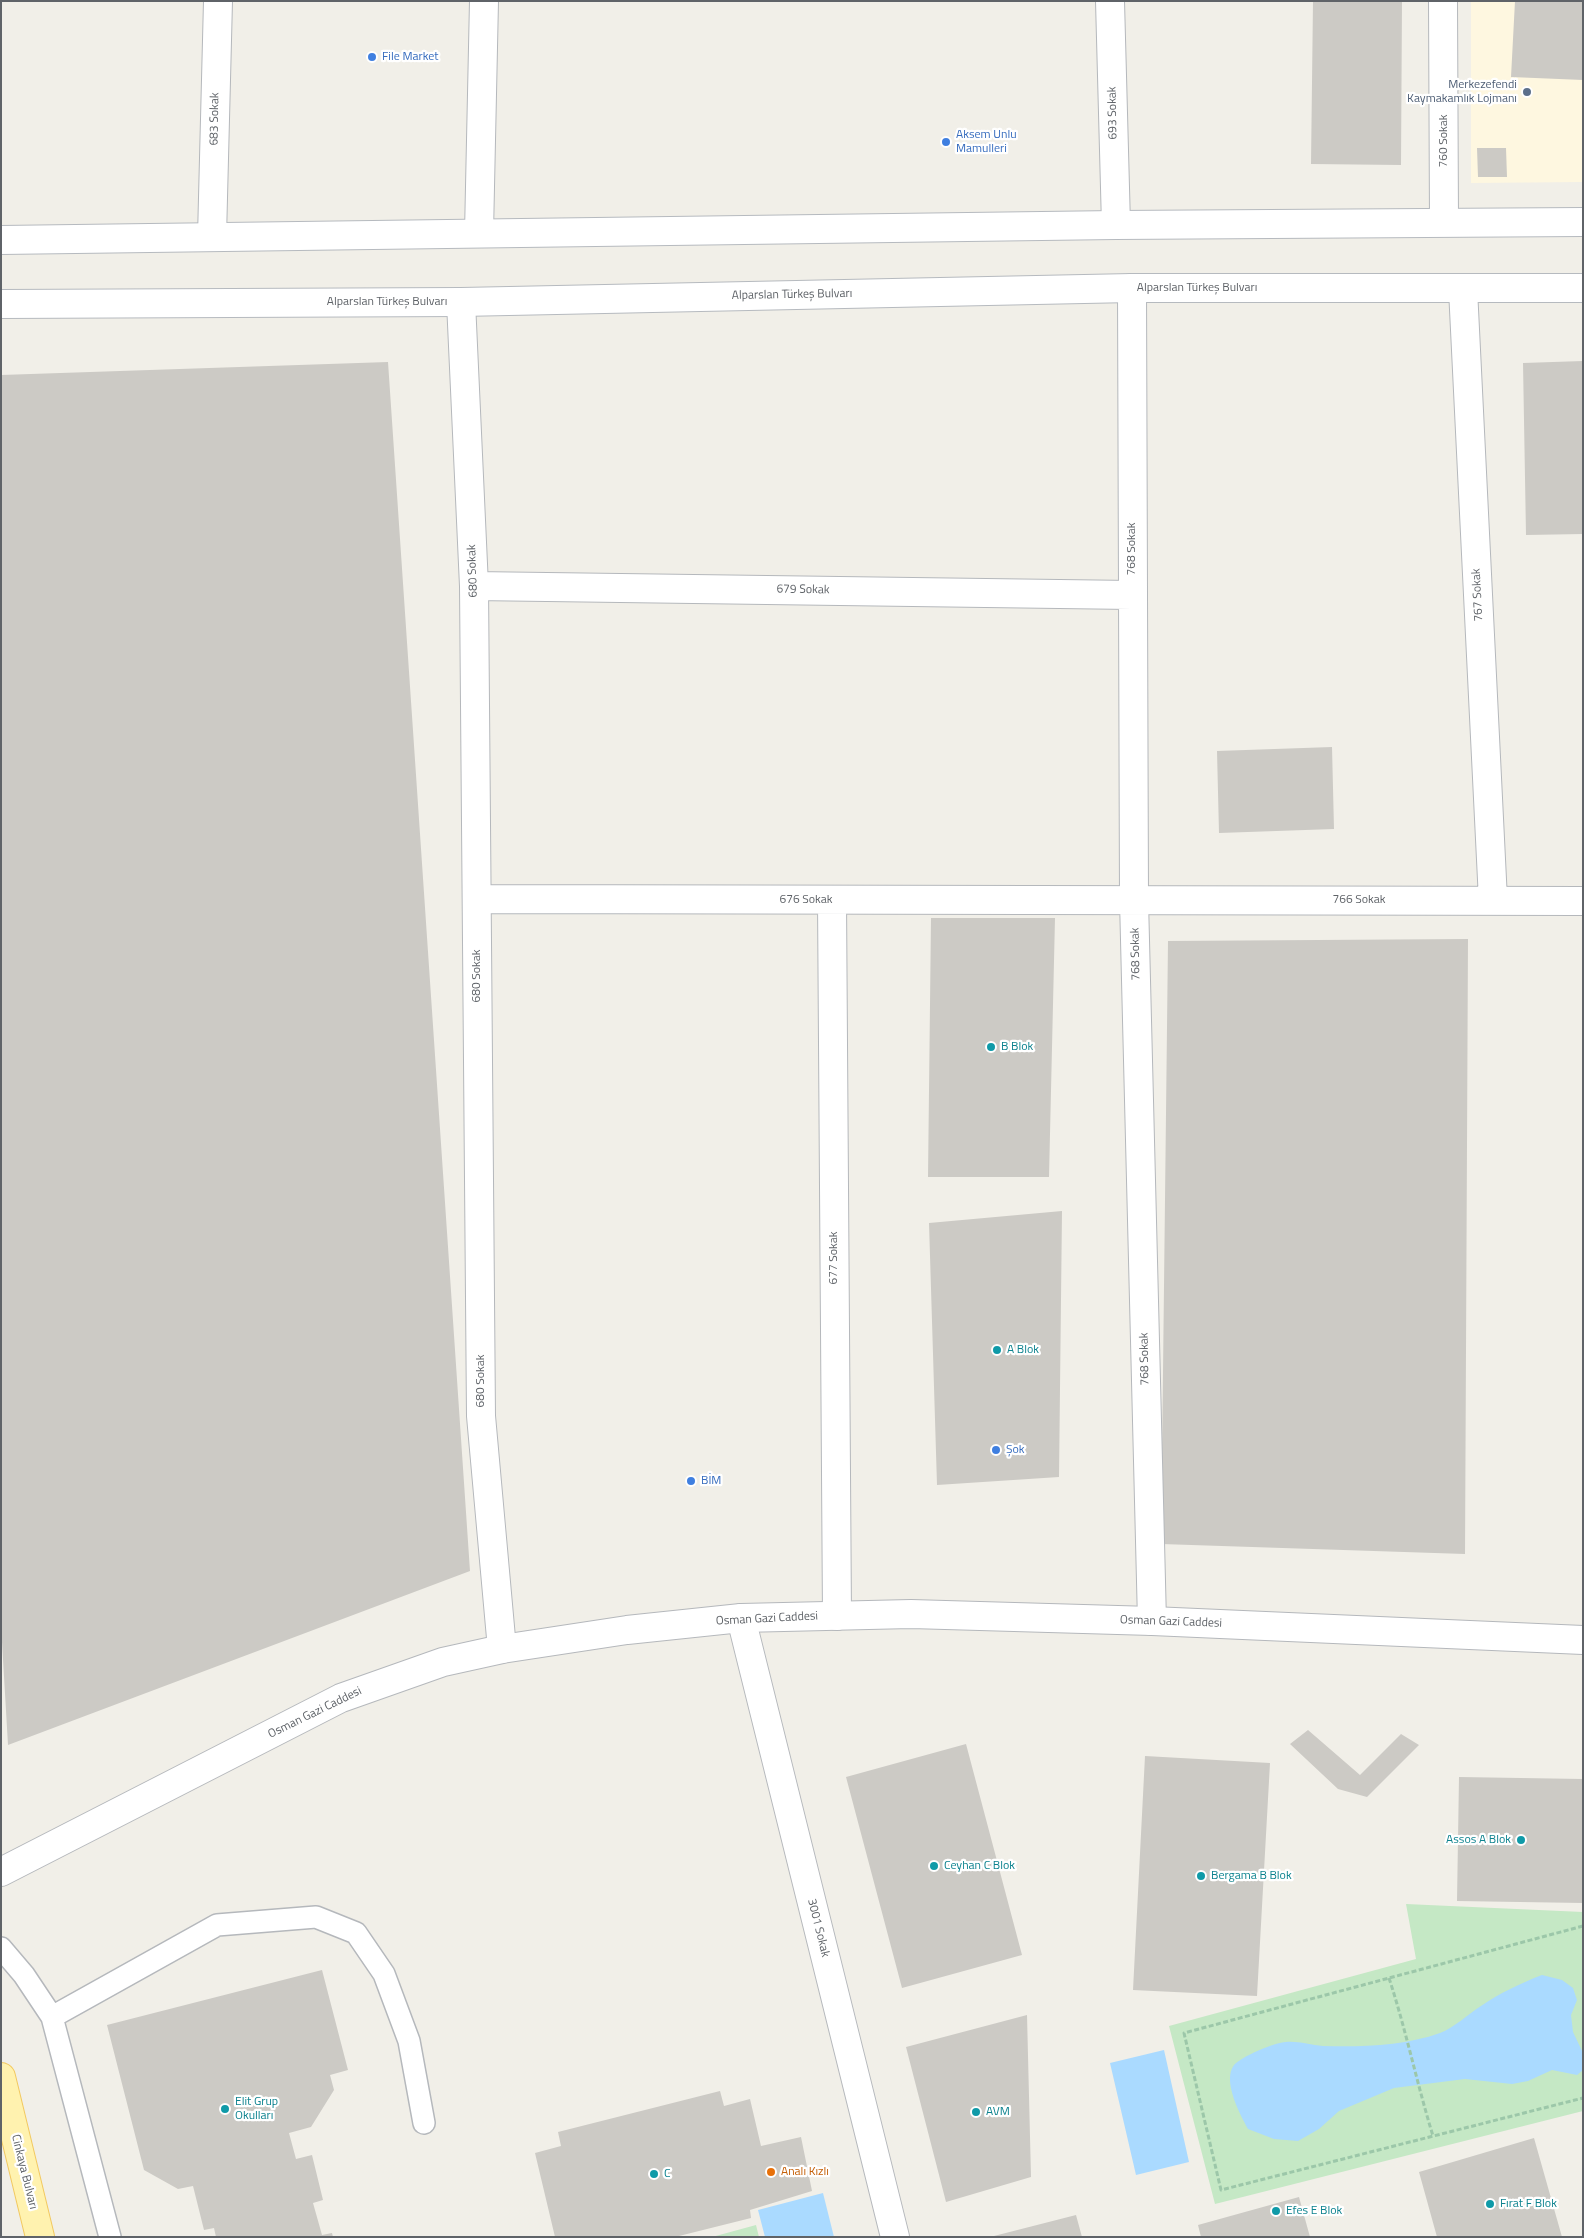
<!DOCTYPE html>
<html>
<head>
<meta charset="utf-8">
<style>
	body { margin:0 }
	#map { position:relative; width:1584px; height:2238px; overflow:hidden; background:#f1efe8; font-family:"Titillium Web",sans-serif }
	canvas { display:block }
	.frame { position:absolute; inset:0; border:2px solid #5f6368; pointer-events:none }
</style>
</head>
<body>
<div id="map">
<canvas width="1584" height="2238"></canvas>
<div class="frame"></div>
</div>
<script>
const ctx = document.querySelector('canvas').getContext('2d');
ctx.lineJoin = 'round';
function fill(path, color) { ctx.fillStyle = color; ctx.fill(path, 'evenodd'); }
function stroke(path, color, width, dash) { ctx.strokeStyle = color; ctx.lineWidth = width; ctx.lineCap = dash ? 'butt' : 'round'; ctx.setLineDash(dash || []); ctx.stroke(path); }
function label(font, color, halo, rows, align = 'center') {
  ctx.font = font + ' "Titillium Web",sans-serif'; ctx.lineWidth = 4.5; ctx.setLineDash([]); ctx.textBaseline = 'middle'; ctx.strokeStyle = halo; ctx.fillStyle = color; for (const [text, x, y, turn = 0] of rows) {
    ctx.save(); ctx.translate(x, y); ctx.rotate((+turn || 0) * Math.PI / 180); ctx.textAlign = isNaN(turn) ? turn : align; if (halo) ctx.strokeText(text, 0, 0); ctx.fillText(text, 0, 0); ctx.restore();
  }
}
fill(new Path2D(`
	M 1471,1 L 1583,1 L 1583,182 L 1471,183 Z`), '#fef7e0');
fill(new Path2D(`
	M 1406,1904 L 1583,1912 L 1583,2111 L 1215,2204 L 1169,2026 L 1416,1959 Z
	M 756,2225 L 759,2237 L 712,2237 Z`), '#c5e8c5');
fill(new Path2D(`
	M 1542,1975 L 1562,1980 L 1573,1988 L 1577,2000 L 1571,2015 L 1573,2032 L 1583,2053 L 1583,2070 L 1577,2075 L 1552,2070 L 1528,2081 L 1512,2084 L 1465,2079 L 1394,2088 L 1339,2111 L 1319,2129 L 1298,2141 L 1274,2139 L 1248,2129 C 1240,2114 1222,2081 1234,2065 C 1241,2057 1275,2042 1286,2042 C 1298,2041 1311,2045 1323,2046 C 1361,2047 1404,2046 1440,2033 C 1454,2028 1468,2014 1481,2006 C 1500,1993 1521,1983 1542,1975 Z
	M 1164,2050 L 1189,2162 L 1136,2175 L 1110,2063 Z
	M 823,2193 L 834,2237 L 765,2237 L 758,2210 Z`), '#aadaff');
fill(new Path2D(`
	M 1313,1 L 1402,1 L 1401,165 L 1311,164 Z
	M 1515,1 L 1583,1 L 1583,80 L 1511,77 Z
	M 1477,148 L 1506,148 L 1507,177 L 1478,177 Z
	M 1583,361 L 1583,534 L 1526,535 L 1523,363 Z
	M 388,362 L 470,1571 L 8,1745 L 1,1625 L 1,375 Z
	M 1332,747 L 1334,829 L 1219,833 L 1217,751 Z
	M 931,918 L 1055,918 L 1049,1177 L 928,1177 Z
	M 1468,939 L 1465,1554 L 1161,1544 L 1168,941 Z
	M 1062,1211 L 1059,1477 L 937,1485 L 929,1223 Z
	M 1308,1730 L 1360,1775 L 1401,1734 L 1419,1745 L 1367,1797 L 1338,1789 L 1290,1744 Z
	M 966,1744 L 1022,1955 L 902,1988 L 846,1777 Z
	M 1145,1756 L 1270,1763 L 1257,1996 L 1133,1990 Z
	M 1459,1777 L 1583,1779 L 1583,1903 L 1457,1901 Z
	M 322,1970 L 348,2070 L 330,2075 L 334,2090 L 311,2127 L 289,2133 L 296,2159 L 312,2155 L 323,2200 L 313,2203 L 322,2235 L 332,2233 L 333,2237 L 216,2237 L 214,2228 L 204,2230 L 193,2186 L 178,2189 L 144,2170 L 107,2025 Z
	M 1027,2015 L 1031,2177 L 946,2202 L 906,2047 Z
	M 720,2091 L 724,2106 L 750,2099 L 761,2146 L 801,2137 L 812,2191 L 750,2210 L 751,2218 L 675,2237 L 555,2237 L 535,2153 L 561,2146 L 558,2132 Z
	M 1534,2138 L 1562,2237 L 1437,2237 L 1419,2172 Z
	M 1299,2197 L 1310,2237 L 1201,2237 L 1198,2225 Z
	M 1076,2215 L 1082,2237 L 994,2237 L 994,2236 Z`), '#cccac5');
const service = new Path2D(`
	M 1,1948 L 24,1975 L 52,2017 L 110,2237
	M 52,2017 L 217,1925 L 316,1917 L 356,1933 L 384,1974 L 409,2041 L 424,2123`);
const minor = new Path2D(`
	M 1110,1 L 1116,225
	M 1443,1 L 1444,222
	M 479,233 L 484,1
	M 212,237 L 218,1
	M 1132,288 L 1134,900 L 1152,1621
	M 1463,289 L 1493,900
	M 461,302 L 474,586 L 481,1416 L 502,1649
	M 474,586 L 1132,595
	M 477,899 L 1583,901
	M 832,900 L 837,1616
	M 741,1618 L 895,2237`);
const tertiary = new Path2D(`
	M 1,1872 L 341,1698 L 443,1662 L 502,1649 L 627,1630 L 741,1618 L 911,1614 L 1152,1621 L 1583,1640`);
const secondary = new Path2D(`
	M 1,240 L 1116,225 L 1583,222
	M 1,304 L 461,302 L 1132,288 L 1583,288`);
const primary = new Path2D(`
	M 1,2077 L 40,2237`);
stroke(service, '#b5b8bc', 24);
stroke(minor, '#b5b8bc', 30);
stroke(tertiary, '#b5b8bc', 30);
stroke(secondary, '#b6babf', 30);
stroke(primary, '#f2c960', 30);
stroke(new Path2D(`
	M 1583,1926 L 1184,2033 L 1221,2190 L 1583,2098
	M 1389,1978 C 1406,2030 1417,2084 1433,2136`), '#9cc7a9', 3, [5, 2.5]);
stroke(service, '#fff', 21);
stroke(minor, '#fff', 28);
stroke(tertiary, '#fff', 28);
stroke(secondary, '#fff', 28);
stroke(primary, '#fff2af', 28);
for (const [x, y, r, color] of [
	[372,57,5,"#3f7fe0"],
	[1527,92,5,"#5c6f8a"],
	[946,142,5,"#3f7fe0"],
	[991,1047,5,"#0f9aa8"],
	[997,1350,5,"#0f9aa8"],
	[996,1450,5,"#3f7fe0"],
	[691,1481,5,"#3f7fe0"],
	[1521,1840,5,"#0f9aa8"],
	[934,1866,5,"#0f9aa8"],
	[1201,1876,5,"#0f9aa8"],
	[225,2109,5,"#0f9aa8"],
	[976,2112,5,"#0f9aa8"],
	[771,2172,5,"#e8710a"],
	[654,2174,5,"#0f9aa8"],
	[1490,2204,5,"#0f9aa8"],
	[1276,2211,5,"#0f9aa8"]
]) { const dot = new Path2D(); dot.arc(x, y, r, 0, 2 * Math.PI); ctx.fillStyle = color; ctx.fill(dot); stroke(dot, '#fff', 2); }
label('12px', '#366cbe', '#fff', [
	["File Market",382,57],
	["Aksem Unlu",956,135],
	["Mamulleri",956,149],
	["Şok",1006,1450],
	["BİM",701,1481]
], 'left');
label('12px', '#4e5e75', '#fff', [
	["Merkezefendi",1517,85],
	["Kaymakamlık Lojmanı",1517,99]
], 'right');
label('12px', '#5f6368', '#fff', [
	["693 Sokak",1113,113,-91],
	["683 Sokak",215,119,-89],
	["760 Sokak",1444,141,-90],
	["Alparslan Türkeş Bulvarı",1197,288],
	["Alparslan Türkeş Bulvarı",792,295,-1],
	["Alparslan Türkeş Bulvarı",387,302],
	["768 Sokak",1132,549,-90],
	["680 Sokak",473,571,-92],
	["679 Sokak",803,590,1],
	["767 Sokak",1478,595,-93],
	["676 Sokak",806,900],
	["766 Sokak",1359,900],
	["768 Sokak",1136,954,-91],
	["680 Sokak",477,976,-90],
	["677 Sokak",834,1258,-90],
	["768 Sokak",1145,1359,-91],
	["680 Sokak",481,1381,-90],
	["Osman Gazi Caddesi",767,1619,-3],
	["Osman Gazi Caddesi",1171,1622,2],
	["Osman Gazi Caddesi",315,1713,-26],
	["3001 Sokak",818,1928,76],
	["Cinkaya Bulvarı",24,2172,76]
]);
label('12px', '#0d838f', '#fff', [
	["B Blok",1001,1047],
	["A Blok",1007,1350],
	["Assos A Blok",1511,1840,"right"],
	["Ceyhan C Blok",944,1866],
	["Bergama B Blok",1211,1876],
	["Elit Grup",235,2102],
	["Okulları",235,2116],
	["AVM",986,2112],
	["C",664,2174],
	["Fırat F Blok",1500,2204],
	["Efes E Blok",1286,2211]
], 'left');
label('12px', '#c56008', '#fff', [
	["Analı Kızlı",781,2172]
], 'left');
</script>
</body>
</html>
